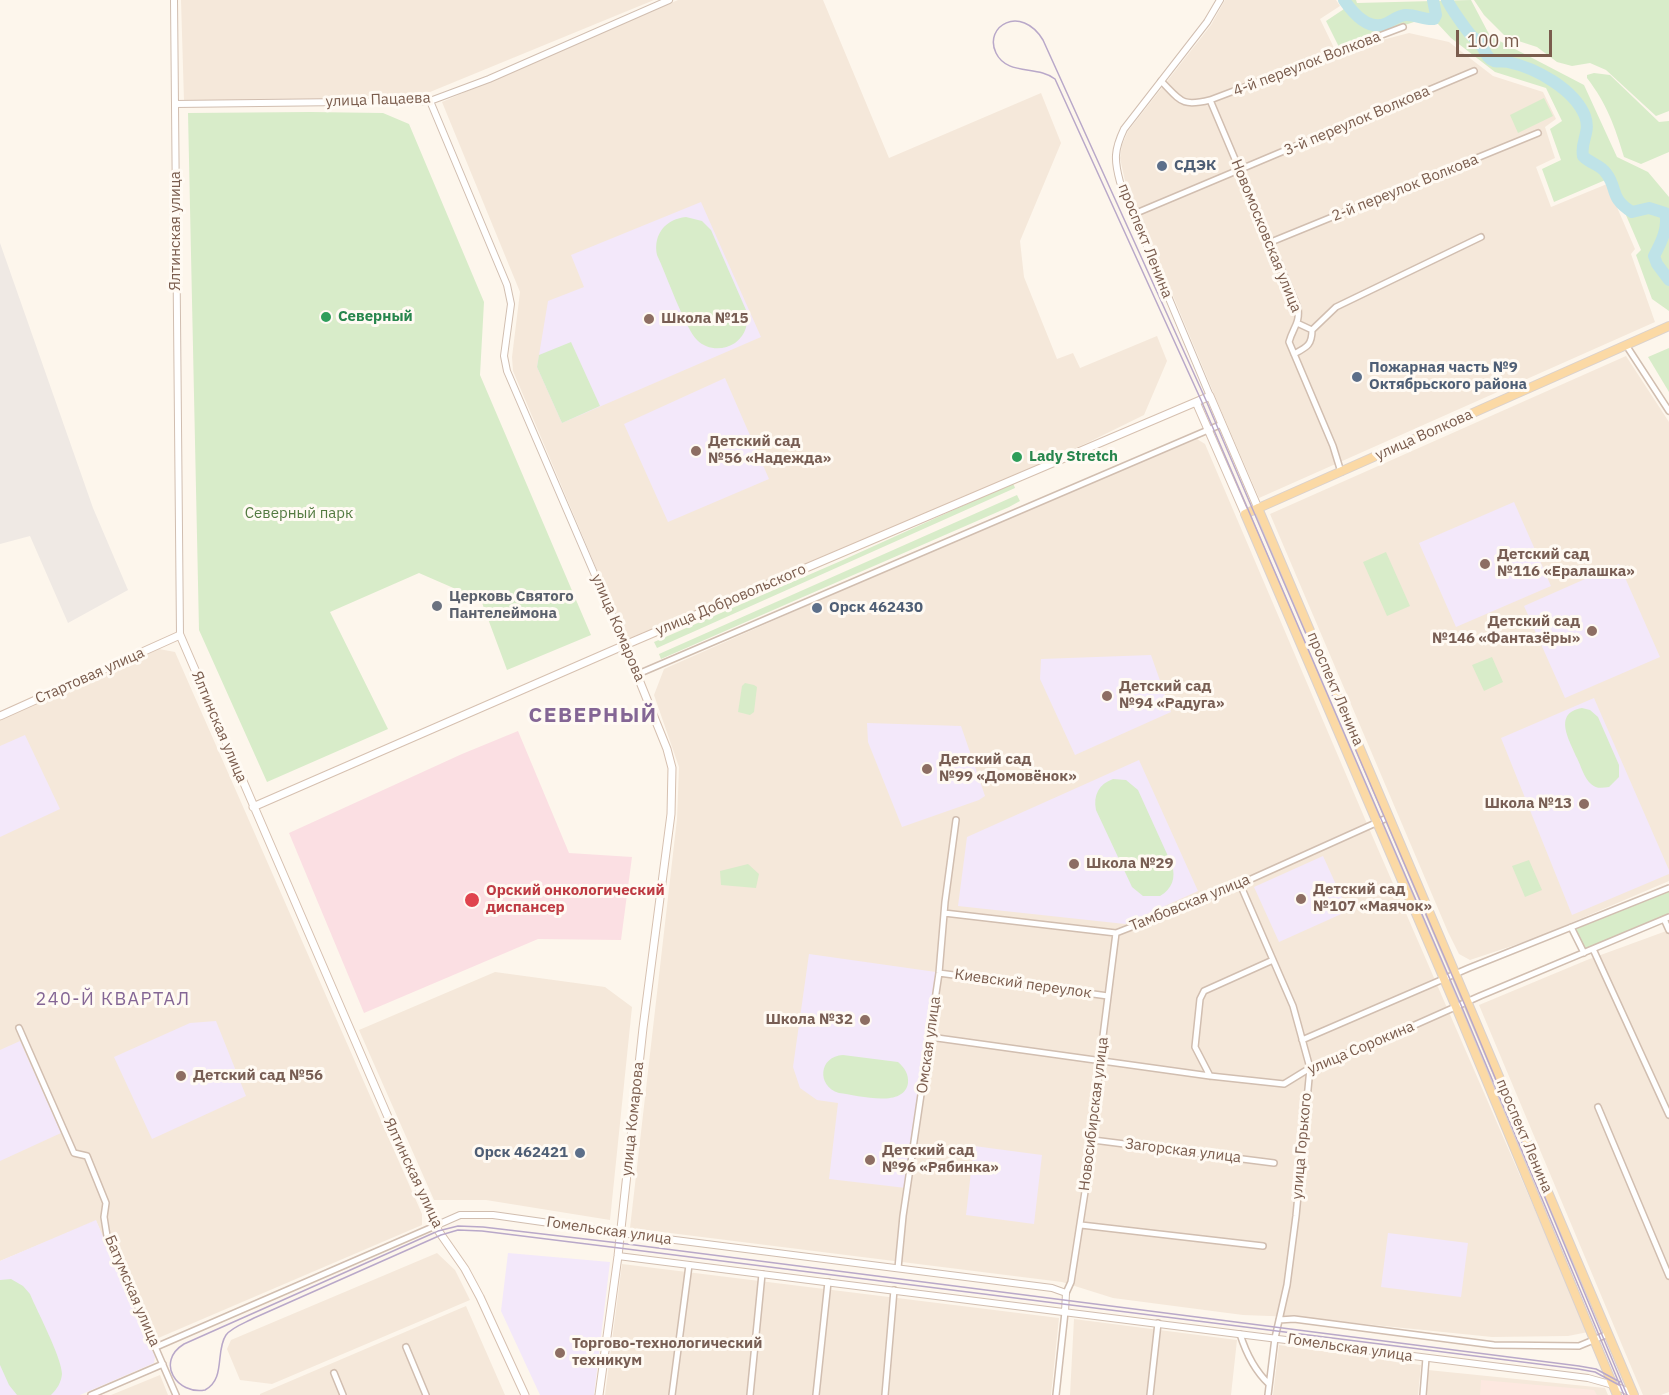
<!DOCTYPE html>
<html>
<head>
<meta charset="utf-8">
<style>
	body { margin:0 }
	#map { position:relative; width:1669px; height:1395px; overflow:hidden; background:#fdf6ec; font-family:"IBM Plex Sans",sans-serif }
	canvas { display:block }
	.scale { position:absolute; left:1456px; top:30px; width:96px; height:27px; box-sizing:border-box; border:3px solid #7a5c4d; border-top:0; padding-left:8px; font-size:18px; line-height:21px; white-space:nowrap; color:#7a5c4d; -webkit-text-stroke:4px #fffaf3; paint-order:stroke }
</style>
</head>
<body>
<div id="map">
<canvas width="1669" height="1395"></canvas>
<div class="scale">100 m</div>
</div>
<script>
const ctx = document.querySelector('canvas').getContext('2d');
ctx.lineJoin = 'round';
function fill(path, color) { ctx.fillStyle = color; ctx.fill(path, 'evenodd'); }
function stroke(path, color, width, dash) { ctx.strokeStyle = color; ctx.lineWidth = width; ctx.lineCap = dash ? 'butt' : 'round'; ctx.setLineDash(dash || []); ctx.stroke(path); }
function label(font, color, halo, rows, align = 'center') {
  ctx.font = font + ' "IBM Plex Sans",sans-serif'; ctx.lineWidth = 6; ctx.setLineDash([]); ctx.textBaseline = 'middle'; ctx.strokeStyle = halo; ctx.fillStyle = color; for (const [text, x, y, turn = 0] of rows) {
    ctx.save(); ctx.translate(x, y); ctx.rotate((+turn || 0) * Math.PI / 180); ctx.textAlign = isNaN(turn) ? turn : align; if (halo) ctx.strokeText(text, 0, 0); ctx.fillText(text, 0, 0); ctx.restore();
  }
}
fill(new Path2D(`
	M 181,0 L 654,0 L 430,92 L 316,100 L 184,101 Z
	M 678,0 L 823,0 L 889,158 L 1041,93 L 1061,143 L 1020,241 L 1024,277 L 1057,359 L 1073,353 L 1080,368 L 1157,336 L 1167,361 L 1144,415 L 1089,442 L 916,519 L 627,641 L 513,371 L 512,357 L 520,292 L 442,102 Z
	M 1225,0 L 1336,0 L 1340,6 L 1320,19 L 1336,52 L 1409,33 L 1449,42 L 1493,76 L 1543,92 L 1556,119 L 1545,127 L 1555,158 L 1536,167 L 1551,207 L 1607,184 L 1635,249 L 1631,254 L 1655,322 L 1259,498 L 1214,394 L 1125,181 L 1120,158 L 1122,145 L 1128,131 L 1211,25 Z
	M 1626,356 L 1669,422 L 1669,881 L 1533,939 L 1470,960 L 1459,954 L 1448,932 L 1270,514 Z
	M 1197,439 L 1205,444 L 1368,826 L 1588,1332 L 1568,1336 L 1492,1337 L 1296,1317 L 1243,1315 L 1113,1298 L 1062,1282 L 630,1228 L 677,819 L 679,767 L 654,695 L 664,669 L 1021,511 Z
	M 159,649 L 175,652 L 422,1214 L 422,1225 L 149,1342 L 96,1221 L 0,1261 L 0,720 Z
	M 1669,930 L 1669,1392 L 1661,1395 L 1643,1395 L 1479,1005 L 1587,960 Z
	M 495,972 L 605,987 L 632,1007 L 610,1220 L 486,1200 L 434,1200 L 359,1030 Z
	M 437,1253 L 455,1270 L 470,1300 L 272,1384 L 240,1380 L 227,1349 L 231,1340 Z
	M 622,1264 L 1059,1318 L 1051,1395 L 605,1395 Z
	M 466,1306 L 505,1395 L 260,1395 L 260,1394 Z
	M 1074,1319 L 1237,1340 L 1231,1395 L 1070,1395 Z
	M 1279,1345 L 1421,1365 L 1418,1395 L 1273,1395 Z
	M 1428,1370 L 1605,1388 L 1608,1395 L 1426,1395 Z
	M 160,1375 L 168,1395 L 111,1395 Z`), '#f5e8da');
fill(new Path2D(`
	M 1481,1380 L 1594,1390 L 1597,1395 L 1480,1395 Z`), '#fde8e0');
fill(new Path2D(`
	M 0,243 L 93,508 L 128,590 L 68,623 L 30,536 L 0,544 Z`), '#efe9e4');
fill(new Path2D(`
	M 701,202 L 761,337 L 562,423 L 537,367 L 548,301 L 584,287 L 571,255 Z
	M 725,378 L 769,479 L 668,522 L 624,424 Z
	M 1514,502 L 1551,586 L 1456,627 L 1419,543 Z
	M 1619,564 L 1660,657 L 1565,698 L 1524,606 Z
	M 1151,655 L 1171,712 L 1075,755 L 1040,679 L 1041,659 Z
	M 1594,698 L 1669,870 L 1669,874 L 1572,915 L 1501,738 Z
	M 867,723 L 961,726 L 985,796 L 979,800 L 902,827 L 868,742 Z
	M 25,735 L 60,809 L 0,837 L 0,746 Z
	M 1139,760 L 1198,891 L 1125,924 L 958,906 L 967,837 Z
	M 1323,856 L 1348,911 L 1279,942 L 1254,887 Z
	M 809,954 L 936,972 L 916,1112 L 915,1113 L 906,1188 L 829,1179 L 838,1103 L 817,1100 L 800,1088 L 793,1067 Z
	M 216,1021 L 246,1096 L 152,1139 L 114,1057 L 190,1023 Z
	M 20,1041 L 61,1133 L 0,1161 L 0,1050 Z
	M 974,1146 L 1042,1155 L 1034,1224 L 966,1215 Z
	M 96,1220 L 155,1357 L 154,1363 L 80,1395 L 0,1395 L 0,1261 Z
	M 1388,1233 L 1468,1243 L 1461,1297 L 1381,1287 Z
	M 508,1253 L 610,1262 L 594,1395 L 540,1395 L 501,1311 Z`), '#f3e8fa');
fill(new Path2D(`
	M 518,731 L 569,853 L 632,857 L 621,940 L 538,939 L 364,1013 L 289,833 L 462,754 Z`), '#fbdfe3');
fill(new Path2D(`
	M 1342,0 L 1356,0 L 1357,3 L 1471,0 L 1490,36 L 1584,85 L 1617,157 L 1648,172 L 1669,197 L 1669,311 L 1652,299 L 1636,255 L 1641,250 L 1610,178 L 1554,202 L 1542,169 L 1561,160 L 1550,129 L 1562,121 L 1546,88 L 1495,72 L 1451,38 L 1438,24 L 1420,20 L 1339,47 L 1326,21 L 1347,7 Z
	M 1474,0 L 1669,0 L 1669,111 L 1656,116 L 1606,70 L 1590,63 L 1572,66 L 1557,62 L 1537,47 L 1506,37 L 1484,15 Z
	M 1594,73 L 1610,75 L 1659,122 L 1669,121 L 1669,152 L 1641,164 L 1624,157 C 1615,127 1607,104 1587,78 L 1587,75 Z
	M 1544,98 L 1553,116 L 1518,133 L 1510,115 Z
	M 310,112 L 383,113 L 409,124 L 484,302 L 480,375 L 591,635 L 507,670 L 481,600 L 419,573 L 330,612 L 388,729 L 267,782 L 199,630 L 188,113 Z
	M 686,217 L 702,221 L 711,230 L 746,310 C 749,323 746,335 735,343 C 723,351 707,350 697,340 C 685,328 666,274 657,255 C 653,235 665,219 686,217 Z
	M 571,342 L 600,406 L 562,423 L 537,367 L 539,355 Z
	M 1669,348 L 1669,392 L 1648,357 Z
	M 1013,483 L 1015,488 L 657,648 L 654,642 L 843,560 Z
	M 1017,495 L 1020,501 L 1009,507 L 661,659 L 659,654 Z
	M 1386,552 L 1410,606 L 1387,616 L 1363,562 Z
	M 1492,657 L 1503,682 L 1484,691 L 1472,665 Z
	M 745,683 L 754,685 L 757,687 L 754,712 L 750,715 L 738,712 L 742,686 Z
	M 1582,708 L 1590,710 L 1598,717 L 1619,765 L 1619,777 L 1609,787 C 1602,788 1596,789 1591,784 C 1584,778 1581,766 1577,758 C 1570,741 1552,713 1582,708 Z
	M 1113,779 L 1126,780 L 1138,790 L 1172,865 C 1176,878 1172,889 1160,896 L 1143,896 L 1132,887 L 1096,810 C 1093,795 1099,784 1113,779 Z
	M 1529,860 L 1542,890 L 1525,897 L 1512,866 Z
	M 748,864 L 759,874 L 756,888 L 721,885 L 720,871 Z
	M 1669,888 L 1669,917 L 1584,953 L 1571,927 Z
	M 843,1055 L 898,1062 C 904,1067 909,1074 908,1083 C 904,1109 857,1095 839,1093 C 816,1086 819,1056 843,1055 Z
	M 11,1279 L 23,1286 L 30,1294 C 37,1311 62,1358 62,1374 C 61,1383 57,1389 51,1395 L 17,1395 L 9,1385 L 0,1365 L 0,1280 Z`), '#d8ecc9');
stroke(new Path2D(`
	M 1668,279 L 1669,278`), '#a5d3da', 2);
stroke(new Path2D(`
	M 1344,0 C 1353,13 1369,32 1387,23 C 1393,20 1398,16 1405,15 C 1415,14 1423,20 1434,19 L 1436,15 L 1433,0
	M 1447,0 C 1450,7 1465,28 1470,34 C 1473,38 1478,40 1480,43 C 1485,50 1486,58 1494,61 C 1499,62 1504,61 1508,62 C 1536,68 1574,89 1585,116 C 1591,133 1580,141 1583,156 C 1589,163 1601,165 1606,173 C 1618,188 1609,198 1632,212 L 1649,208 L 1665,213 C 1669,227 1661,243 1654,256 L 1657,264 L 1669,280`), '#bfe3e8', 12);
const minor = new Path2D(`
	M 1161,81 C 1181,101 1181,107 1210,100 L 1403,27
	M 1210,100 L 1298,308 C 1300,324 1293,327 1289,342 L 1333,446 L 1341,472
	M 1134,214 L 1474,71
	M 1271,242 L 1538,133
	M 1312,330 L 1336,307 L 1481,237
	M 1626,345 L 1669,411
	M 1294,354 C 1307,347 1312,345 1312,330 L 1297,323
	M 638,674 L 1222,424
	M 1240,884 L 1293,1006 L 1310,1068 L 1296,1216 L 1287,1285 L 1275,1338 L 1268,1395
	M 944,913 L 1116,933 L 1229,889 L 1389,817
	M 1664,919 L 1669,930
	M 1571,927 L 1584,953
	M 1593,949 L 1669,1115
	M 939,973 L 1108,996
	M 19,1028 L 74,1153 L 87,1156 L 106,1203 L 104,1217 L 107,1236 L 176,1395
	M 930,1037 L 1210,1076 L 1284,1084 L 1310,1068 L 1399,1032 L 1480,996 L 1669,917
	M 1302,1040 L 1469,968 L 1669,888
	M 1210,1076 L 1195,1047 L 1200,999 L 1204,991 L 1273,960
	M 1598,1107 L 1669,1276
	M 1093,1140 L 1274,1163
	M 1081,1225 L 1263,1246
	M 898,1268 L 903,1216 L 939,973 L 945,902 L 956,820
	M 1066,1293 L 1071,1282 L 1093,1140 L 1100,1060 L 1116,933
	M 1279,1320 L 1294,1319 L 1494,1345 L 1579,1346 L 1608,1334
	M 1240,1334 C 1246,1353 1254,1370 1269,1384
	M 156,1347 L 435,1226
	M 406,1347 L 426,1395
	M 334,1373 L 343,1395
	M 91,1395 L 163,1364
	M 672,1395 L 689,1265
	M 750,1395 L 762,1274
	M 816,1395 L 828,1282
	M 885,1395 L 894,1290
	M 1056,1395 L 1065,1312
	M 1150,1395 L 1158,1323
	M 1423,1395 L 1426,1358`);
const tertiary = new Path2D(`
	M 174,0 L 180,635
	M 430,101 L 507,285 L 511,304 L 504,356 L 507,371 L 625,645
	M 175,104 L 430,101 L 489,79 L 669,0
	M 1210,396 L 1120,182 C 1114,160 1114,150 1124,129 L 1207,22 L 1220,0
	M 435,1226 L 460,1215 L 493,1215 L 620,1233 L 1052,1288 L 1066,1293 L 1065,1312
	M 618,1256 L 1588,1378 L 1613,1385 L 1634,1394`);
const secondary = new Path2D(`
	M 1196,402 L 1245,514
	M 0,716 L 180,635 L 435,1226 L 465,1269 L 480,1297 L 525,1395
	M 253,807 L 625,645 L 1210,396 L 1258,508
	M 599,1395 L 618,1256 L 643,1028 L 671,814 L 672,768 L 667,749 L 625,645`);
const primary = new Path2D(`
	M 1258,508 L 1634,1395
	M 1617,1395 L 1456,1007 L 1245,514 L 1669,326`);
stroke(minor, '#d1beb0', 8);
stroke(tertiary, '#d1beb0', 8);
stroke(secondary, '#d6c0b0', 9);
stroke(primary, '#dad1cd', 10);
stroke(minor, '#fff', 5);
stroke(tertiary, '#fff', 6);
stroke(secondary, '#fff', 7);
stroke(primary, '#fbd9a5', 8);
stroke(new Path2D(`
	M 1619,1385 L 1595,1372 L 1578,1369 L 619,1248 L 482,1231 L 458,1230 L 441,1235 L 254,1318 C 245,1323 232,1327 226,1335 C 215,1351 226,1379 205,1390 C 177,1395 155,1362 184,1344 L 438,1231 L 458,1226 L 483,1227 L 619,1243 L 1579,1366 L 1596,1369 L 1620,1382
	M 1624,1395 L 1461,1005 L 1201,400 L 1055,79 C 1038,65 1007,76 996,53 C 983,26 1021,4 1043,40 L 1205,398 L 1464,1003 L 1627,1395`), '#b9a8c9', 1.5);
for (const [x, y, r, color] of [
	[1162,166,6,"#5c6f8a"],
	[326,317,6,"#2e9e5b"],
	[649,319,6,"#8d6e63"],
	[1357,377,6,"#5c6f8a"],
	[696,451,6,"#8d6e63"],
	[1017,457,6,"#2e9e5b"],
	[1485,564,6,"#8d6e63"],
	[437,606,6,"#6b7280"],
	[817,608,6,"#5c6f8a"],
	[1592,631,6,"#8d6e63"],
	[1107,696,6,"#8d6e63"],
	[927,769,6,"#8d6e63"],
	[1584,804,6,"#8d6e63"],
	[1074,864,6,"#8d6e63"],
	[1301,899,6,"#8d6e63"],
	[472,900,8,"#e0444e"],
	[865,1020,6,"#8d6e63"],
	[181,1076,6,"#8d6e63"],
	[580,1153,6,"#5c6f8a"],
	[870,1160,6,"#8d6e63"],
	[560,1353,6,"#8d6e63"]
]) { const dot = new Path2D(); dot.arc(x, y, r, 0, 2 * Math.PI); ctx.fillStyle = color; ctx.fill(dot); stroke(dot, '#fffaf3', 2); }
label('15px', '#7a5c4d', '#fffaf3', [
	["4-й переулок Волкова",1307,64,-21],
	["улица Пацаева",378,100,-2],
	["3-й переулок Волкова",1357,121,-23],
	["2-й переулок Волкова",1405,188,-22],
	["Ялтинская улица",176,231,-90],
	["Новомосковская улица",1266,236,68],
	["проспект Ленина",1145,241,68],
	["улица Волкова",1424,435,-24],
	["улица Добровольского",731,600,-23],
	["улица Комарова",618,628,67],
	["Стартовая улица",90,676,-24],
	["проспект Ленина",1335,689,67],
	["Ялтинская улица",219,727,67],
	["Тамбовская улица",1190,903,-22],
	["Киевский переулок",1023,984,8],
	["Омская улица",929,1045,-82],
	["улица Сорокина",1361,1048,-23],
	["Новосибирская улица",1094,1114,-83],
	["улица Комарова",633,1119,-84],
	["проспект Ленина",1524,1136,67],
	["улица Горького",1302,1146,-85],
	["Загорская улица",1183,1151,7],
	["Ялтинская улица",413,1173,65],
	["Гомельская улица",609,1231,8],
	["Батумская улица",132,1291,67],
	["Гомельская улица",1350,1348,8]
]);
label('bold 15px', '#4e5e75', '#fffaf3', [
	["СДЭК",1174,166],
	["Пожарная часть №9",1369,368],
	["Октябрьского района",1369,385],
	["Орск 462430",829,608],
	["Орск 462421",568,1153,"right"]
], 'left');
label('bold 15px', '#27864d', '#fffaf3', [
	["Северный",338,317],
	["Lady Stretch",1029,457]
], 'left');
label('bold 15px', '#785e54', '#fffaf3', [
	["Школа №15",661,319],
	["Детский сад",708,442],
	["№56 «Надежда»",708,459],
	["Детский сад",1497,555],
	["№116 «Ералашка»",1497,572],
	["Детский сад",1580,622,"right"],
	["№146 «Фантазёры»",1580,639,"right"],
	["Детский сад",1119,687],
	["№94 «Радуга»",1119,704],
	["Детский сад",939,760],
	["№99 «Домовёнок»",939,777],
	["Школа №13",1572,804,"right"],
	["Школа №29",1086,864],
	["Детский сад",1313,890],
	["№107 «Маячок»",1313,907],
	["Школа №32",853,1020,"right"],
	["Детский сад №56",193,1076],
	["Детский сад",882,1151],
	["№96 «Рябинка»",882,1168],
	["Торгово-технологический",572,1344],
	["техникум",572,1361]
], 'left');
label('15px', '#537a41', '#fffaf3', [
	["Северный парк",299,514]
]);
label('bold 15px', '#5b616d', '#fffaf3', [
	["Церковь Святого",449,597],
	["Пантелеймона",449,614]
], 'left');
label('bold 15px', '#be3a42', '#fffaf3', [
	["Орский онкологический",486,891],
	["диспансер",486,908]
], 'left');
ctx.letterSpacing = '1.5px';
label('18px', '#846695', '#fffaf3', [
	["240-Й КВАРТАЛ",113,1000]
]);
ctx.letterSpacing = '0px';
ctx.letterSpacing = '1.5px';
label('bold 21px', '#846695', '#fffaf3', [
	["СЕВЕРНЫЙ",593,716]
]);
ctx.letterSpacing = '0px';
</script>
</body>
</html>
